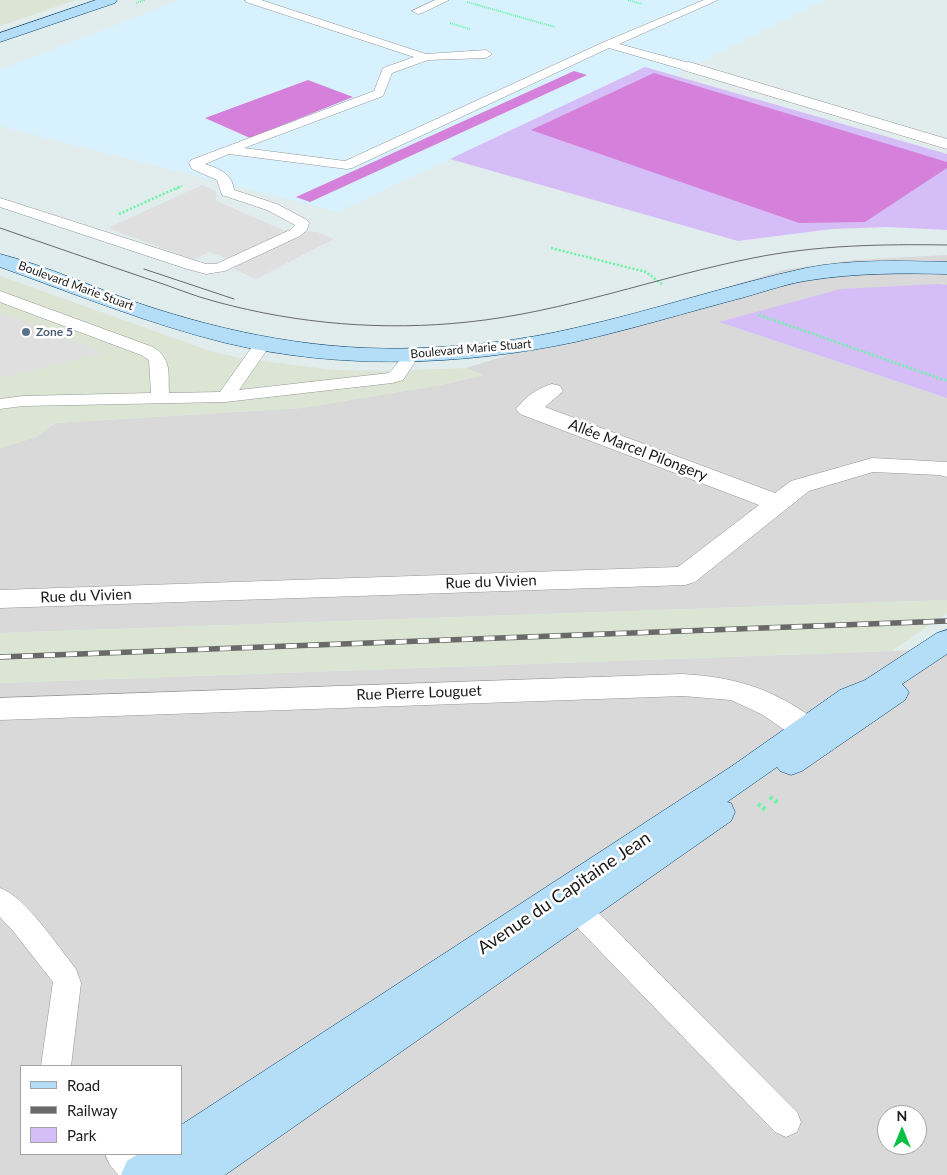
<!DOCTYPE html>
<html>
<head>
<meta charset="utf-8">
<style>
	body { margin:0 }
	#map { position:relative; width:947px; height:1175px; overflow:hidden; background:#e1ecec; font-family:Lato,sans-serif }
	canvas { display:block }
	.legend { position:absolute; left:20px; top:1065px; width:162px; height:90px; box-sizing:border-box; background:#fff; border:1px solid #a4a4a4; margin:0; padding:6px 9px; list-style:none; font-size:15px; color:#1b1b1b }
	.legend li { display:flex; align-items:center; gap:10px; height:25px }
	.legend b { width:25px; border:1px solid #a4a4a4 }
	.north { position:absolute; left:877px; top:1105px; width:50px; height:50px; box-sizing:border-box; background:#fff; border:1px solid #a4a4a4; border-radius:50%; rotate:0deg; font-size:14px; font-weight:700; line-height:20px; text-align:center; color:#1b1b1b }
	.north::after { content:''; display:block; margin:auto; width:18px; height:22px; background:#06c044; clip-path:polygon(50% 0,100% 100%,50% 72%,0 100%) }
</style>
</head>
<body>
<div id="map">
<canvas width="947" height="1175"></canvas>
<ul class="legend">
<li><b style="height:6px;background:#b4ddf7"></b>Road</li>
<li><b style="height:6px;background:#696969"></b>Railway</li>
<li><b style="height:14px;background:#d5bdf7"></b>Park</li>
</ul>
<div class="north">N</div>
</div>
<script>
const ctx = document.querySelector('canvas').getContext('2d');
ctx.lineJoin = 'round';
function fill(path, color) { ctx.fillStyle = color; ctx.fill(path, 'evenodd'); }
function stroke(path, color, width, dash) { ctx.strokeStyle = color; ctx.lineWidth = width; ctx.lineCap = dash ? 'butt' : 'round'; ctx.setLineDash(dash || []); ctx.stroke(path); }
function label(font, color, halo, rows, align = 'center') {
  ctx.font = font + ' Lato,sans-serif'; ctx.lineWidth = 5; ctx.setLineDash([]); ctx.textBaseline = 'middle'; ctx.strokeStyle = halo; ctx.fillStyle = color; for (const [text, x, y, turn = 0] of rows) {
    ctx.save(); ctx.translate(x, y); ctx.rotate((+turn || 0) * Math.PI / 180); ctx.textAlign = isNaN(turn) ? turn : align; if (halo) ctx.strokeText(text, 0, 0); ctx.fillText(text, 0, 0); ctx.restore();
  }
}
fill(new Path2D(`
	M 947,255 L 947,600 L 0,633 L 0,448 L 36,437 L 55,423 L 301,408 L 441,385 L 483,375 L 466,368 L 783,270 L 855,260 Z
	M 947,649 L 947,1175 L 0,1175 L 0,683 ZM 21,1066 L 181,1066 L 181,1154 L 21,1154 ZM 887,1115 L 917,1115 L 917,1145 L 887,1145 Z`), '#d8d9d8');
fill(new Path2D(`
	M 0,0 L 76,0 L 0,26 Z
	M 0,276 L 213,352 L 240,358 L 333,370 L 385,371 L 466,368 L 483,375 L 441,385 L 301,408 L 55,423 L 36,437 L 0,448 Z
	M 947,600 L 947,613 L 891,651 L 0,683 L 0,633 Z`), '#dce5d3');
fill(new Path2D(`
	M 180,0 L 825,0 L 675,75 L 645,67 L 338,212 L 0,126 L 0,70 Z`), '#d8f1fe');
fill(new Path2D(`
	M 645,67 L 947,154 L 947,230 L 887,227 L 832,229 L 738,241 L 450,159 Z
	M 938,284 L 947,285 L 947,398 L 719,322 L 841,289 Z`), '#d5bdf7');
fill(new Path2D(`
	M 574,71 L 587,75 L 310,202 L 296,197 Z
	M 654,73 L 947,162 L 947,168 L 865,222 L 799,223 L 531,130 Z
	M 308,80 L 353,97 L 250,138 L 205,118 Z`), '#d580da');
fill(new Path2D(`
	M 202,185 L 216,191 L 216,201 L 283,230 L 317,232 L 334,239 L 256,279 L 236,270 L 224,257 L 209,252 L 193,260 L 108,228 Z
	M 0,312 L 106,353 L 6,377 L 0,375 Z`), '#dfdfdf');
const service = new Path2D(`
	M 245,0 L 261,0 L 426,54 L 486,50 L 492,54 L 486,58 L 428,60 L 392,73 L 383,96 L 244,148 L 345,161 L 604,42 L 704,0 L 718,0 L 619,44 L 693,64 L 695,67 L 693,70 L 685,70 L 609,48 L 352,168 L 347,169 L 229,154 L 205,164 C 219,169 232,173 234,190 L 277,204 L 307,220 L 309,223 L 307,230 L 300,236 L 225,271 L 206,274 L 184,268 L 0,207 L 0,198 L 206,264 L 216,264 L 290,230 L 295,225 L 267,210 L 222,195 L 217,180 L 192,169 L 189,163 L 191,160 L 374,91 L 383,68 L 414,57 L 246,2 Z
	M 435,0 L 449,0 L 422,13 L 418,14 L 412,11 Z
	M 0,291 L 153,347 C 172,359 168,373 169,393 L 220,392 L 257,340 L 269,340 L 271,344 L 239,390 L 389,373 C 398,365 398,355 412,358 L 415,362 L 403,380 L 392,383 L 225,402 L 23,406 L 0,409 L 0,399 L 23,396 L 151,393 L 149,360 L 141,355 L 0,302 Z
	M 0,888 C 25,896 59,948 76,969 L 81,983 L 71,1066 L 41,1066 L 53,982 L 13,931 L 0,917 Z
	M 577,898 L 587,901 L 797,1112 L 801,1122 L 797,1132 L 786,1137 L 775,1132 L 567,917 L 564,909 L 567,901 Z
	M 105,1154 L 141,1154 L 149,1164 L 154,1175 L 118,1175 L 110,1165 Z`);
const minor = new Path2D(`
	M 689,62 L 947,139 L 947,149 L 683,70 L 681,67 L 683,64 Z
	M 552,384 L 560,386 L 563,391 L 545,407 L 775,493 L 791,481 L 872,458 L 947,462 L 947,477 L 939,475 L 873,472 L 809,491 L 695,582 L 685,585 L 0,608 L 0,590 L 678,567 L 759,505 L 520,414 L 516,409 C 524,398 539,387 552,384 Z`);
const tertiary = new Path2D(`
	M 683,674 C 733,677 768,687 810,716 C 821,723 832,729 839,741 L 834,749 L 823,752 L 812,749 L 763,715 L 731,700 L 683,696 L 0,720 L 0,698 Z`);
const secondary = new Path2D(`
	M 96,0 L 117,0 L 115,3 L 0,42 L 0,33 Z
	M 0,254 C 47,266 92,287 138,303 C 230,334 323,352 420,348 C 472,346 524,340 575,328 C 652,311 728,285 806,268 C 851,259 901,261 947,262 L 947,274 C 902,273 856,273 811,280 C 789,283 766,291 745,297 C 688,312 632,329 575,342 C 461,366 340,370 226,343 C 149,324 75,294 0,267 Z
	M 947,630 L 947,654 L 902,684 L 909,692 L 905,700 L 802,771 L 791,775 L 780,771 L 777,767 L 727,802 L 731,803 L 735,812 L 731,821 L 225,1175 L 121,1175 L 127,1161 L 138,1154 L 181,1154 L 181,1125 L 732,766 L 840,690 L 865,680 L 937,633 Z`);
stroke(service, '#959595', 1);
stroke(minor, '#959595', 1);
stroke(tertiary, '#959595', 1);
stroke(secondary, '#08406c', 1);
stroke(new Path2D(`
	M 628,0 L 642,4
	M 467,2 L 555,27
	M 136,3 L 145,0
	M 450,23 L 470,29
	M 176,189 L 182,186`), '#69f5a6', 2, [1, 1]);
stroke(new Path2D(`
	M 119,214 L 179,187
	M 551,248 L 646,272 L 662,284
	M 759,315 L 947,381`), '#69f5a6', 2.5, [2, 2]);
stroke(new Path2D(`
	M 770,797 L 778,803
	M 758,804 L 766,810`), '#69f5a6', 4.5, [3, 3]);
fill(service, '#fff');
fill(minor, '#fff');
fill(tertiary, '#fff');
fill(secondary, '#b4ddf7');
stroke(new Path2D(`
	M 0,228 C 49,245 98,262 148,279 C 171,286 193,296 217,302 C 298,324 384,331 468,322 C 565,312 657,277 753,258 C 817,245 882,244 947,245
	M 144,269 L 234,299`), '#696969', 1);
const rail = new Path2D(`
	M 0,657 L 947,621`);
stroke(rail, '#696969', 5.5);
stroke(rail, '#fff', 4, [11]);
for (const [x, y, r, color] of [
	[26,332,5,"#5c6f8a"]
]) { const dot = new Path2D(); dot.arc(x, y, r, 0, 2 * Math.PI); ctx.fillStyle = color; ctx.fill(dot); stroke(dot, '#fff', 2); }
label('12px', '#1b1b1b', '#fff', [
	["Boulevard Marie Stuart",76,286,20],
	["Boulevard Marie Stuart",471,349,-5]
]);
label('bold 12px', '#4e5e75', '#fff', [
	["Zone 5",36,332]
], 'left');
label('15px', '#1b1b1b', '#fff', [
	["Allée Marcel Pilongery",638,450,21],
	["Rue du Vivien",491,582,-2],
	["Rue du Vivien",86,596,-2],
	["Rue Pierre Louguet",419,693,-2]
]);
label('18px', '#1b1b1b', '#fff', [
	["Avenue du Capitaine Jean",564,893,-34]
]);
</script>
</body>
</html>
